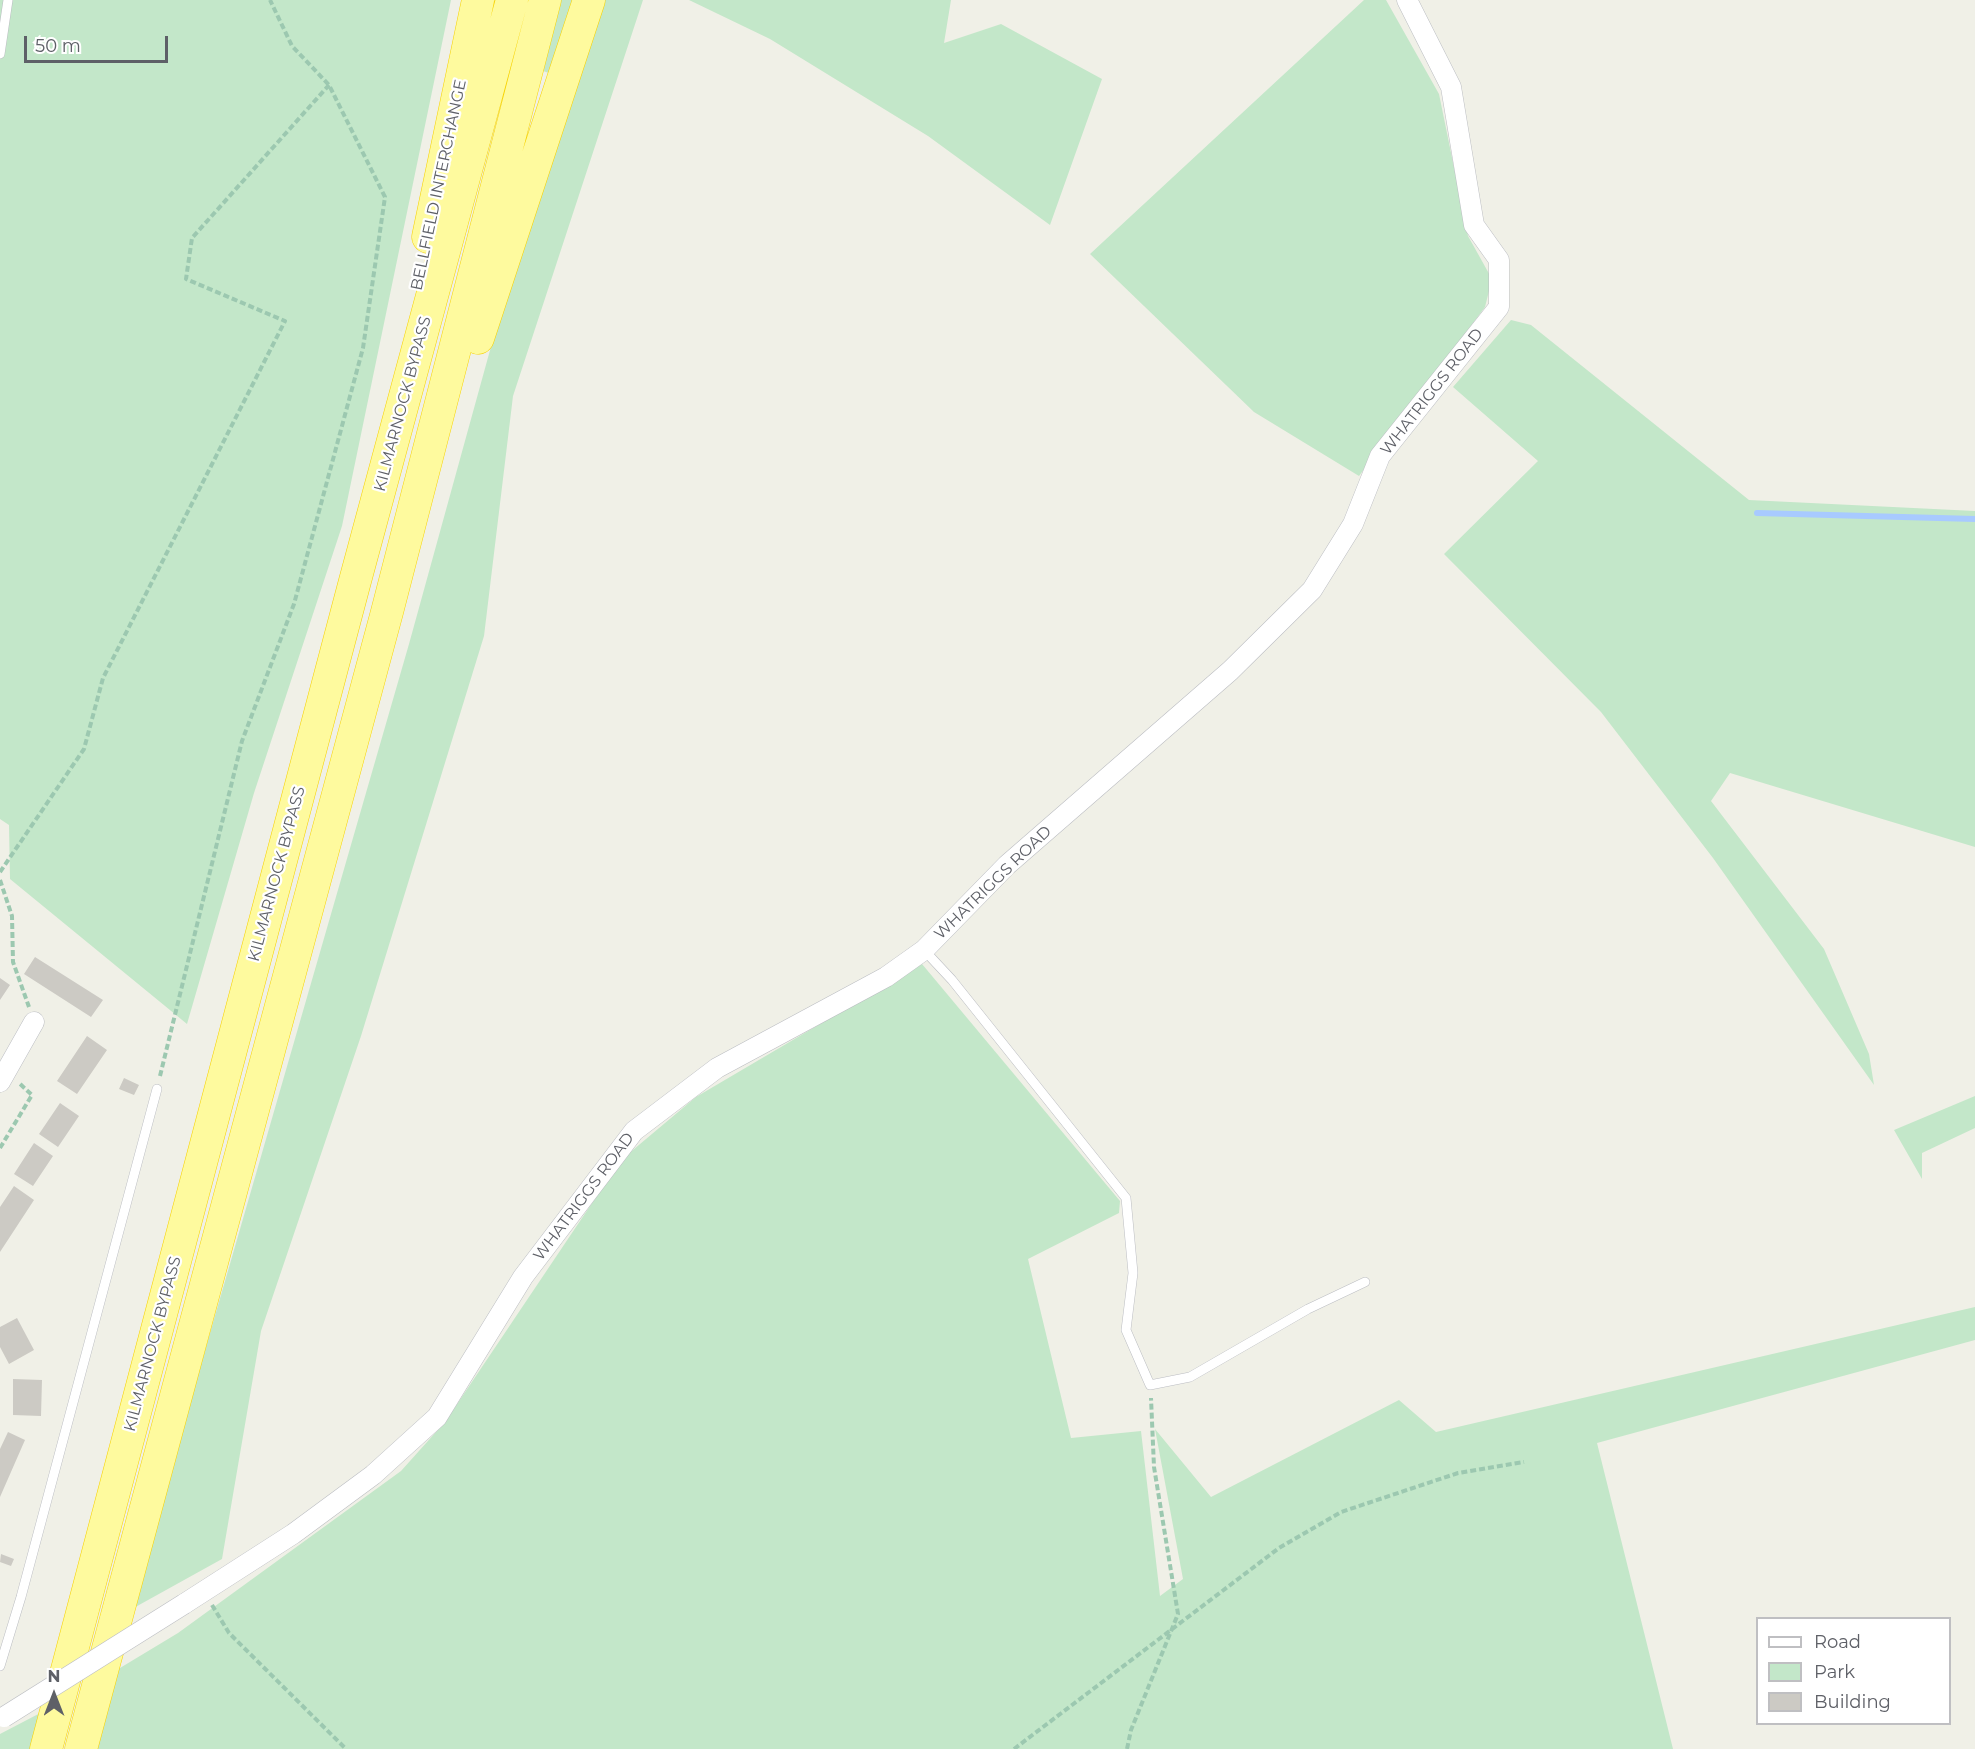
<!DOCTYPE html>
<html>
<head>
<meta charset="utf-8">
<style>
	body { margin:0 }
	#map { position:relative; width:1975px; height:1749px; overflow:hidden; background:#f0f0e7; font-family:Montserrat,sans-serif }
	canvas { display:block }
	.legend { position:absolute; left:1756px; top:1617px; width:195px; height:108px; box-sizing:border-box; background:#fff; border:2px solid #bfbfc2; margin:0; padding:8px 10px; list-style:none; font-size:18px; color:#5e6067 }
	.legend li { display:flex; align-items:center; gap:12px; height:30px }
	.legend b { width:30px; border:2px solid #bfbfc2 }
	.north { position:absolute; left:24px; top:1665px; width:60px; height:60px; -webkit-text-stroke:4px #fff; paint-order:stroke; rotate:0deg; font-size:16px; font-weight:700; line-height:24px; text-align:center; color:#5e6067 }
	.north::after { content:''; display:block; margin:auto; width:21px; height:27px; background:#5e6067; clip-path:polygon(50% 0,100% 100%,50% 72%,0 100%) }
	.scale { position:absolute; left:24px; top:36px; width:144px; height:27px; box-sizing:border-box; border:3px solid #5e6067; border-top:0; padding-left:8px; font-size:18px; line-height:21px; white-space:nowrap; color:#5e6067; -webkit-text-stroke:4px #fff; paint-order:stroke }
</style>
</head>
<body>
<div id="map">
<canvas width="1975" height="1749"></canvas>
<ul class="legend">
<li><b style="height:8px;background:#fff"></b>Road</li>
<li><b style="height:16px;background:#c3e7c9"></b>Park</li>
<li><b style="height:16px;background:#cccac4"></b>Building</li>
</ul>
<div class="north">N</div>
<div class="scale">50 m</div>
</div>
<script>
const ctx = document.querySelector('canvas').getContext('2d');
ctx.lineJoin = 'round';
function fill(path, color) { ctx.fillStyle = color; ctx.fill(path, 'evenodd'); }
function stroke(path, color, width, dash) { ctx.strokeStyle = color; ctx.lineWidth = width; ctx.lineCap = dash ? 'butt' : 'round'; ctx.setLineDash(dash || []); ctx.stroke(path); }
function label(font, color, halo, rows, align = 'center') {
  ctx.font = font + ' Montserrat,sans-serif'; ctx.lineWidth = 4.5; ctx.setLineDash([]); ctx.textBaseline = 'middle'; ctx.strokeStyle = halo; ctx.fillStyle = color; for (const [text, x, y, turn = 0] of rows) {
    ctx.save(); ctx.translate(x, y); ctx.rotate((+turn || 0) * Math.PI / 180); ctx.textAlign = isNaN(turn) ? turn : align; if (halo) ctx.strokeText(text, 0, 0); ctx.fillText(text, 0, 0); ctx.restore();
  }
}
fill(new Path2D(`
	M 0,0 L 451,0 L 342,526 L 254,793 L 187,1024 L 10,879 L 9,825 L 0,819 Z
	M 558,0 L 574,0 L 552,74 L 540,70 Z
	M 596,0 L 643,0 L 513,396 L 484,636 L 361,1036 L 261,1331 L 222,1559 L 130,1610 L 409,644 L 551,129 Z
	M 689,0 L 951,0 L 944,43 L 1001,24 L 1102,79 L 1050,225 L 928,136 L 770,39 Z
	M 1364,0 L 1386,0 L 1439,94 L 1468,236 L 1492,279 L 1485,307 L 1359,476 L 1254,412 L 1090,254 Z
	M 1511,320 L 1531,325 L 1749,500 L 1975,511 L 1975,847 L 1730,773 L 1711,801 L 1824,949 L 1869,1054 L 1874,1085 L 1713,858 L 1601,712 L 1444,554 L 1538,461 L 1453,387 Z
	M 922,964 L 1120,1201 L 1119,1213 L 1028,1259 L 1071,1438 L 1141,1431 L 1160,1596 L 1183,1579 L 1155,1429 L 1211,1497 L 1399,1400 L 1436,1432 L 1975,1307 L 1975,1340 L 1597,1443 L 1673,1749 L 95,1749 L 115,1671 L 178,1633 L 401,1471 L 445,1422 L 621,1160 L 696,1097 Z
	M 1975,1096 L 1975,1128 L 1922,1153 L 1922,1179 L 1894,1130 Z
	M 46,1710 L 36,1749 L 0,1749 L 0,1734 Z`), '#c3e7c9');
stroke(new Path2D(`
	M 1757,513 L 1975,519`), '#a8caff', 6);
fill(new Path2D(`
	M 35,957 L 103,1000 L 91,1017 L 24,974 Z
	M 0,978 L 10,985 L 0,1000 Z
	M 87,1036 L 107,1050 L 77,1094 L 57,1081 Z
	M 124,1078 L 139,1085 L 134,1095 L 119,1089 Z
	M 60,1103 L 79,1116 L 58,1147 L 39,1134 Z
	M 34,1143 L 53,1156 L 33,1186 L 14,1174 Z
	M 14,1186 L 34,1200 L 0,1252 L 0,1207 Z
	M 17,1318 L 34,1350 L 9,1364 L 0,1347 L 0,1327 Z
	M 13,1379 L 42,1380 L 41,1416 L 13,1415 Z
	M 8,1432 L 25,1440 L 0,1497 L 0,1449 Z
	M 1,1554 L 14,1559 L 11,1566 L 0,1562 Z`), '#cccac4');
const service = new Path2D(`
	M 0,54 L 8,0
	M 924,950 L 952,980 L 1126,1198 L 1133,1273 L 1126,1330 L 1150,1385 L 1190,1377 L 1308,1309 L 1365,1282
	M 0,1666 L 21,1597 L 157,1089`);
const minor = new Path2D(`
	M 0,1082 L 34,1022
	M 184,1604 L 293,1534 L 373,1475 L 437,1417 L 523,1277 L 634,1131 L 717,1068 L 886,977 L 924,950 L 1007,865 L 1230,671 L 1312,590 L 1353,524 L 1380,456 L 1499,307 L 1499,260 L 1474,225 L 1451,87 L 1407,0`);
const trunk = new Path2D(`
	M 428,237 L 478,0
	M 478,338 L 589,0
	M 46,1749 L 355,581 L 512,0
	M 81,1749 L 387,612 L 545,0`);
stroke(service, '#bbbdc2', 10);
stroke(minor, '#bbbdc2', 21);
stroke(trunk, '#f7d200', 33);
stroke(new Path2D(`
	M 0,872 L 84,749 L 103,678 L 285,321 L 186,279 L 192,238 L 329,85
	M 0,880 L 12,916 L 13,962 L 29,1007
	M 160,1076 L 242,741 L 294,604 L 363,348 L 385,197 L 329,85 L 292,46 L 270,0
	M 0,1148 L 32,1095 L 19,1083
	M 212,1605 L 229,1633 L 346,1749
	M 1014,1749 L 1279,1548 L 1341,1512 L 1458,1473 L 1524,1462
	M 1127,1749 L 1131,1730 L 1178,1614 L 1154,1467 L 1151,1398`), '#9cc8b0', 4, [6, 3]);
stroke(service, '#fff', 9);
stroke(minor, '#fff', 20);
stroke(trunk, '#fefa9e', 32);
const minorBridge = new Path2D(`
	M 4,1717 L 184,1604`);
stroke(minorBridge, '#bbbdc2', 21, []);
stroke(minorBridge, '#fff', 20);
label('16px', '#5e6067', '#fff', [
	["BELLFIELD INTERCHANGE",439,185,-78],
	["WHATRIGGS ROAD",1432,392,-52],
	["KILMARNOCK BYPASS",403,404,-75],
	["KILMARNOCK BYPASS",277,874,-75],
	["WHATRIGGS ROAD",993,883,-44],
	["WHATRIGGS ROAD",584,1197,-53],
	["KILMARNOCK BYPASS",153,1344,-75]
]);
</script>
</body>
</html>
